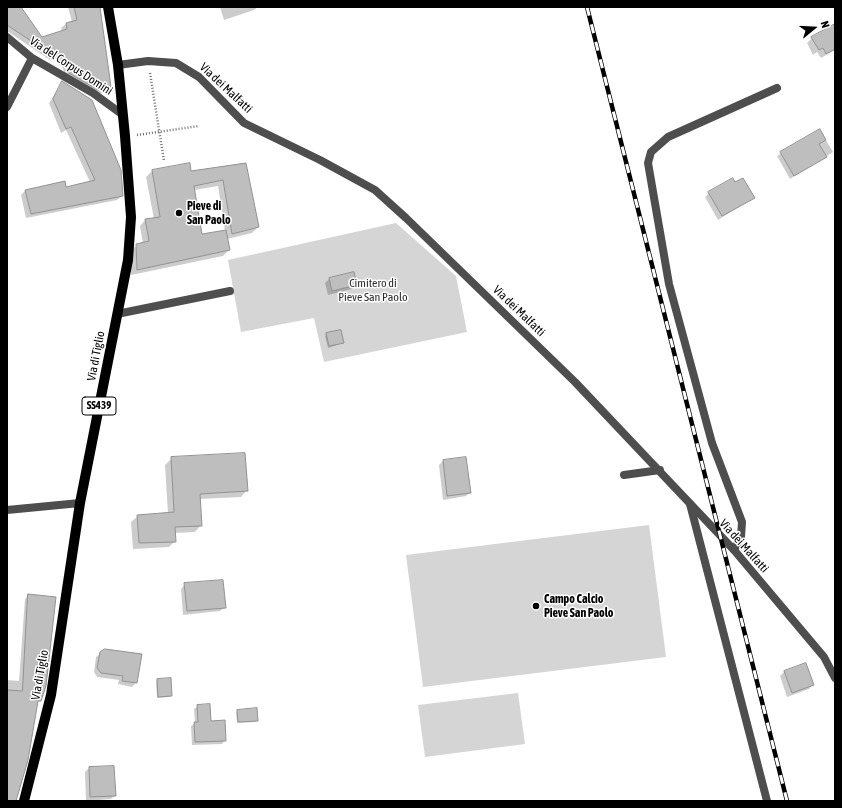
<!DOCTYPE html>
<html>
<head>
<meta charset="utf-8">
<style>
	body { margin:0 }
	#map { position:relative; width:842px; height:808px; overflow:hidden; background:#fff; font-family:"Asap Condensed",sans-serif }
	canvas { display:block }
	.frame { position:absolute; inset:0; border:8px solid #000; pointer-events:none }
	.north { position:absolute; left:794px; top:8px; width:40px; height:40px; -webkit-text-stroke:3px #fff; paint-order:stroke; rotate:72deg; font-size:11px; font-weight:700; line-height:16px; text-align:center; color:#000 }
	.north::after { content:''; display:block; margin:auto; width:14px; height:18px; background:#000; clip-path:polygon(50% 0,100% 100%,50% 72%,0 100%) }
</style>
</head>
<body>
<div id="map">
<canvas width="842" height="808"></canvas>
<div class="frame"></div>
<div class="north">N</div>
</div>
<script>
const ctx = document.querySelector('canvas').getContext('2d');
ctx.lineJoin = 'round';
function fill(path, color) { ctx.fillStyle = color; ctx.fill(path, 'evenodd'); }
function stroke(path, color, width, dash) { ctx.strokeStyle = color; ctx.lineWidth = width; ctx.lineCap = dash ? 'butt' : 'round'; ctx.setLineDash(dash || []); ctx.stroke(path); }
function label(font, color, halo, rows, align = 'center') {
  ctx.font = font + ' "Asap Condensed",sans-serif'; ctx.lineWidth = 3; ctx.setLineDash([]); ctx.textBaseline = 'middle'; ctx.strokeStyle = halo; ctx.fillStyle = color; for (const [text, x, y, turn = 0] of rows) {
    ctx.save(); ctx.translate(x, y); ctx.rotate((+turn || 0) * Math.PI / 180); ctx.textAlign = isNaN(turn) ? turn : align; if (halo) ctx.strokeText(text, 0, 0); ctx.fillText(text, 0, 0); ctx.restore();
  }
}
fill(new Path2D(`
	M 396,223 L 456,276 L 467,332 L 324,362 L 314,318 L 241,332 L 228,260 Z
	M 649,525 L 666,657 L 423,687 L 406,555 Z
	M 518,693 L 525,744 L 425,757 L 418,705 Z`), '#d5d5d5');
fill(new Path2D(`
	M 7,7 L 20,7 L 53,57 L 50,60 L 7,31 Z
	M 68,7 L 99,7 L 110,87 L 105,92 L 93,95 L 65,74 L 51,39 L 62,32 L 61,28 L 66,24 L 72,22 Z
	M 220,7 L 258,7 L 254,10 L 224,20 Z
	M 835,25 L 835,50 L 821,58 L 817,52 L 813,55 L 807,43 L 812,38 Z
	M 62,83 L 122,196 L 117,200 L 26,218 L 21,195 L 25,191 L 66,188 L 90,182 L 66,130 L 61,133 L 49,103 Z
	M 820,130 L 833,152 L 790,179 L 777,156 Z
	M 246,164 L 258,227 L 252,233 L 227,239 L 229,250 L 223,256 L 131,275 L 131,251 L 137,245 L 143,244 L 140,226 L 145,220 L 154,219 L 146,177 L 152,171 L 191,173 ZM 218,186 L 225,231 L 202,235 L 194,190 Z
	M 709,193 L 753,198 L 718,220 L 705,197 Z
	M 329,279 L 356,285 L 352,289 L 328,295 L 325,283 Z
	M 326,334 L 343,343 L 328,348 L 325,336 Z
	M 172,458 L 247,490 L 241,497 L 199,499 L 201,525 L 195,532 L 174,533 L 175,541 L 169,547 L 133,549 L 131,522 L 138,516 L 168,514 L 165,465 Z
	M 466,459 L 470,492 L 466,496 L 443,500 L 439,465 L 443,461 Z
	M 185,584 L 225,607 L 220,611 L 183,615 L 181,589 Z
	M 29,595 L 40,700 L 36,704 L 15,801 L 7,801 L 7,680 L 19,681 L 25,599 Z
	M 101,653 L 136,683 L 132,687 L 118,684 L 119,680 L 97,677 L 94,672 L 96,657 Z
	M 805,664 L 813,684 L 809,689 L 787,697 L 780,676 L 784,672 Z
	M 157,680 L 171,695 L 169,697 L 157,698 L 156,681 Z
	M 198,706 L 225,740 L 222,744 L 192,745 L 191,726 L 195,723 L 194,709 Z
	M 238,711 L 256,720 L 255,722 L 237,723 L 236,712 Z
	M 89,768 L 115,795 L 111,799 L 86,801 L 85,772 Z`), '#0003');
const building = new Path2D(`
	M 7,7 L 21,7 L 42,37 L 67,29 L 66,23 L 77,20 L 74,7 L 100,7 L 111,87 L 98,90 L 67,72 L 69,68 L 58,59 L 7,25 Z
	M 835,24 L 835,49 L 826,54 L 823,48 L 819,50 L 811,37 Z
	M 62,81 L 92,100 L 121,170 L 123,196 L 31,214 L 25,190 L 65,181 L 66,187 L 95,180 L 71,127 L 66,129 L 53,99 Z
	M 820,129 L 826,140 L 819,144 L 827,157 L 794,176 L 780,152 Z
	M 190,163 L 191,171 L 246,163 L 259,227 L 232,234 L 223,180 L 194,186 L 202,234 L 226,230 L 230,250 L 137,270 L 136,244 L 149,241 L 145,219 L 160,217 L 152,170 Z
	M 733,178 L 735,182 L 743,178 L 755,198 L 722,216 L 708,192 Z
	M 354,272 L 357,285 L 332,291 L 329,278 Z
	M 341,330 L 344,343 L 329,346 L 326,333 Z
	M 245,453 L 248,491 L 200,494 L 202,526 L 175,527 L 176,542 L 139,543 L 137,515 L 174,512 L 171,457 Z
	M 466,457 L 471,493 L 447,496 L 443,460 Z
	M 223,580 L 226,608 L 187,611 L 184,583 Z
	M 28,594 L 56,597 L 46,686 L 41,701 L 38,701 L 28,760 L 16,801 L 7,801 L 7,690 L 22,691 Z
	M 105,649 L 142,654 L 137,683 L 122,681 L 123,676 L 101,673 L 97,668 L 100,652 Z
	M 806,663 L 814,685 L 792,693 L 784,671 Z
	M 171,678 L 172,696 L 158,697 L 157,679 Z
	M 210,704 L 211,721 L 225,720 L 226,741 L 195,742 L 194,722 L 198,722 L 197,705 Z
	M 257,708 L 258,721 L 238,722 L 237,710 Z
	M 114,766 L 116,796 L 90,797 L 89,767 Z`);
fill(building, '#bebebe');
stroke(building, '#929292', 1);
stroke(new Path2D(`
	M 150,73 L 164,161
	M 137,135 L 199,126`), '#707070', 2.5, [1, 2]);
stroke(new Path2D(`
	M 117,314 L 230,291
	M 624,475 L 660,470
	M 690,504 L 767,801
	M 7,510 L 80,503
	M 734,550 L 741,537 L 742,522 L 712,443 L 669,284 L 648,163 L 651,152 L 668,137 L 777,88`), '#4e4e4e', 8);
stroke(new Path2D(`
	M 7,37 L 32,58 L 93,93 L 123,115
	M 118,65 L 148,61 L 176,63 L 199,77 L 244,123 L 320,160 L 375,190 L 406,218 L 575,382 L 734,550 L 824,657 L 835,678
	M 7,107 L 32,58`), '#4e4e4e', 8);
stroke(new Path2D(`
	M 24,801 L 51,695 L 80,503 L 128,260 L 131,217 L 125,136 L 118,65 L 108,7`), '#000', 10);
const rail = new Path2D(`
	M 587,7 L 787,801`);
stroke(rail, '#000', 4.5);
stroke(rail, '#fff', 3, [9]);
for (const [x, y, r, color] of [
	[179,213,4,"#000"],
	[536,606,4,"#000"]
]) { const dot = new Path2D(); dot.arc(x, y, r, 0, 2 * Math.PI); ctx.fillStyle = color; ctx.fill(dot); stroke(dot, '#fff', 1.5); }
for (const [x, y, w] of [
	[99,406,34]
]) { const box = new Path2D(); box.roundRect(x - w / 2, y - 9, w, 18, 3); ctx.fillStyle = '#fff'; ctx.fill(box); stroke(box, '#000', 1); }
label('bold 11px', '#000', null, [
	["SS439",99,406]
]);
label('12px', '#000', '#fff', [
	["Via del Corpus Domini",71,66,33],
	["Via dei Malfatti",226,88,43],
	["Via dei Malfatti",519,311,44],
	["Via di Tiglio",96,356,-79],
	["Via dei Malfatti",744,546,48],
	["Via di Tiglio",40,675,-80]
]);
label('bold 12px', '#000', '#fff', [
	["Pieve di",187,206],
	["San Paolo",187,220],
	["Campo Calcio",544,599],
	["Pieve San Paolo",544,613]
], 'left');
label('12px', '#2c2c2c', '#fff', [
	["Cimitero di",373,283],
	["Pieve San Paolo",373,297]
]);
</script>
</body>
</html>
